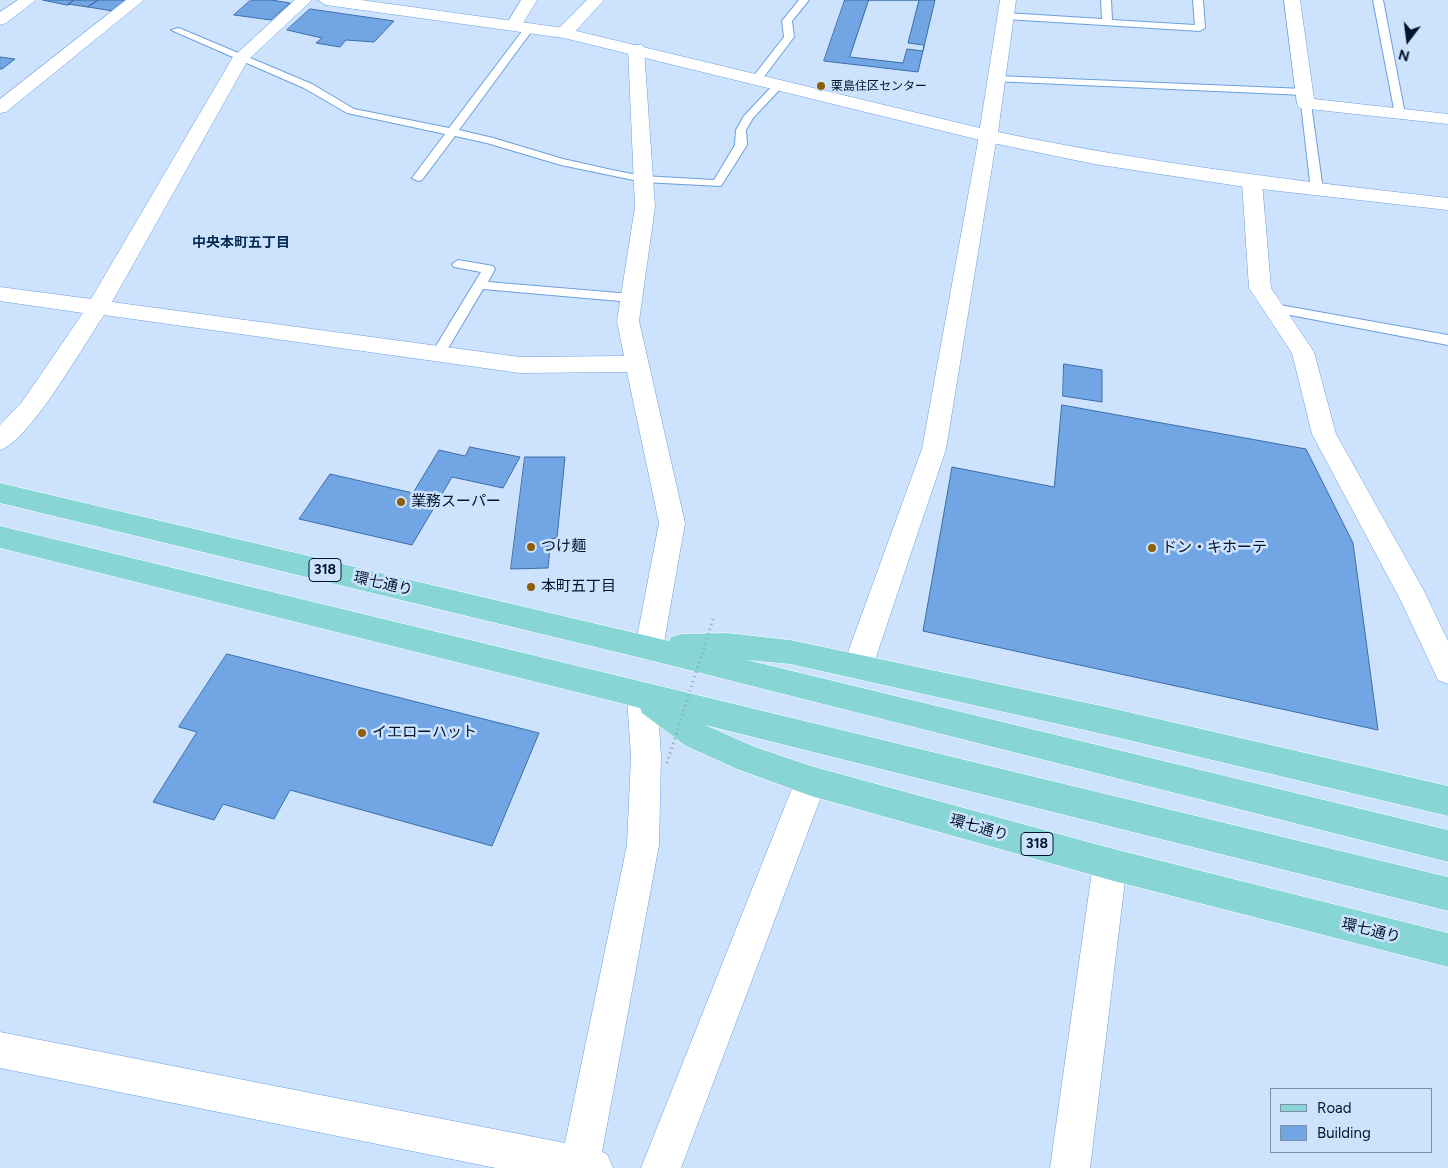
<!DOCTYPE html>
<html>
<head>
<meta charset="utf-8">
<style>
	body { margin:0 }
	#map { position:relative; width:1448px; height:1168px; overflow:hidden; background:#cde3fd; font-family:Figtree,sans-serif }
	canvas { display:block }
	.legend { position:absolute; left:1270px; top:1088px; width:162px; height:65px; box-sizing:border-box; background:#cde3fd; border:1px solid #7c90a9; margin:0; padding:6px 9px; list-style:none; font-size:15px; color:#02142b }
	.legend li { display:flex; align-items:center; gap:10px; height:25px }
	.legend b { width:25px; border:1px solid #7c90a9 }
	.north { position:absolute; left:1383px; top:15px; width:50px; height:50px; -webkit-text-stroke:4px #cde3fd; paint-order:stroke; rotate:195deg; font-size:14px; font-weight:700; line-height:20px; text-align:center; color:#02142b }
	.north::after { content:''; display:block; margin:auto; width:18px; height:22px; background:#02142b; clip-path:polygon(50% 0,100% 100%,50% 72%,0 100%) }
</style>
</head>
<body>
<div id="map">
<canvas width="1448" height="1168"></canvas>
<ul class="legend">
<li><b style="height:6px;background:#87d6d5"></b>Road</li>
<li><b style="height:14px;background:#71a5e4"></b>Building</li>
</ul>
<div class="north">N</div>
</div>
<script>
const ctx = document.querySelector('canvas').getContext('2d');
ctx.lineJoin = 'round';
function fill(path, color) { ctx.fillStyle = color; ctx.fill(path, 'evenodd'); }
function stroke(path, color, width, dash) { ctx.strokeStyle = color; ctx.lineWidth = width; ctx.lineCap = dash ? 'butt' : 'round'; ctx.setLineDash(dash || []); ctx.stroke(path); }
function label(font, color, halo, rows, align = 'center') {
  ctx.font = font + ' Figtree,"Noto Sans JP",sans-serif'; ctx.lineWidth = 5; ctx.setLineDash([]); ctx.textBaseline = 'middle'; ctx.strokeStyle = halo; ctx.fillStyle = color; for (const [text, x, y, turn = 0] of rows) {
    ctx.save(); ctx.translate(x, y); ctx.rotate((+turn || 0) * Math.PI / 180); ctx.textAlign = isNaN(turn) ? turn : align; if (halo) ctx.strokeText(text, 0, 0); ctx.fillText(text, 0, 0); ctx.restore();
  }
}
const building = new Path2D(`
	M 43,0 L 74,0 L 68,5 Z
	M 75,0 L 98,0 L 88,7 L 68,4 Z
	M 98,0 L 128,0 L 113,11 L 88,7 Z
	M 251,0 L 271,0 L 290,3 L 271,20 L 234,15 Z
	M 845,0 L 935,0 L 918,72 L 824,61 Z
	M 869,0 L 919,0 L 908,43 L 924,45 L 923,51 L 907,49 L 903,63 L 850,57 Z
	M 310,9 L 394,21 L 374,42 L 346,40 L 340,47 L 316,43 L 322,38 L 287,30 Z
	M 0,57 L 15,59 L 2,69 L 0,69 Z
	M 1064,364 L 1102,370 L 1102,402 L 1063,396 Z
	M 1062,405 L 1306,449 L 1353,543 L 1378,730 L 923,631 L 952,467 L 1054,487 Z
	M 470,447 L 520,457 L 503,488 L 452,477 L 412,545 L 299,519 L 330,474 L 413,493 L 439,450 L 465,456 Z
	M 525,457 L 565,457 L 557,538 L 551,539 L 548,568 L 511,569 Z
	M 227,654 L 539,733 L 492,846 L 290,790 L 274,819 L 223,804 L 214,820 L 153,802 L 197,732 L 179,727 Z`);
fill(building, '#71a5e4');
stroke(building, '#3b6ea8', 1);
const lane = new Path2D(`
	M 799,0 L 809,0 L 792,21 L 794,37 L 760,82 L 752,82 L 752,78 L 784,37 L 782,21 Z
	M 1101,0 L 1111,0 L 1112,20 L 1195,25 L 1193,0 L 1203,0 L 1205,28 L 1200,31 L 1006,19 L 1001,16 L 1006,13 L 1102,19 Z
	M 1373,0 L 1383,0 L 1405,114 L 1400,117 L 1395,114 Z
	M 529,25 L 534,28 L 459,130 L 493,138 L 563,159 L 612,170 L 643,176 L 714,180 L 735,145 L 736,130 L 744,116 L 775,83 L 779,82 L 784,85 L 753,118 L 746,130 L 747,145 L 721,186 L 643,182 L 561,165 L 487,143 L 455,136 L 422,180 L 418,181 L 412,178 L 445,134 L 347,113 L 304,88 L 171,30 L 179,28 L 312,84 L 354,109 L 449,128 L 526,26 Z
	M 997,76 L 1304,89 L 1309,92 L 1304,95 L 993,81 L 993,77 Z
	M 1306,101 L 1311,104 L 1323,190 L 1317,193 L 1311,190 L 1301,104 Z
	M 458,260 L 493,266 L 495,269 L 488,282 L 631,294 L 637,298 L 631,302 L 483,289 L 443,357 L 438,359 L 431,354 L 481,272 L 454,267 L 452,264 Z
	M 1274,304 L 1448,335 L 1448,345 L 1269,311 L 1268,308 L 1269,305 Z`);
const street = new Path2D(`
	M 18,0 L 36,0 L 6,23 L 0,25 L 0,12 Z
	M 126,0 L 144,0 L 6,112 L 0,113 L 0,99 Z
	M 295,0 L 312,0 L 248,60 L 112,302 L 520,357 L 624,356 L 617,321 L 635,207 L 628,49 L 630,45 L 642,45 L 644,49 L 655,207 L 639,321 L 685,523 L 663,648 L 659,657 L 649,660 L 639,657 L 635,648 L 659,523 L 627,372 L 520,373 L 104,315 C 84,344 30,441 0,450 L 0,425 L 22,402 L 83,313 L 0,301 L 0,287 L 91,299 L 233,57 Z
	M 521,0 L 537,0 L 520,28 L 508,28 L 506,25 Z
	M 587,0 L 604,0 L 570,37 L 558,37 L 556,33 L 558,29 Z
	M 1284,0 L 1300,0 L 1314,99 L 1448,114 L 1448,124 L 1300,108 L 1297,104 Z
	M 988,130 L 995,132 L 997,136 L 946,449 L 873,666 L 868,675 L 858,679 L 848,675 L 843,666 L 922,449 L 979,136 L 981,132 Z
	M 1252,176 L 1259,178 L 1262,182 L 1271,288 L 1314,352 L 1336,434 L 1423,589 L 1448,641 L 1448,684 L 1438,680 L 1401,601 L 1312,434 L 1292,353 L 1249,288 L 1242,182 L 1245,178 Z
	M 642,684 L 653,688 L 657,697 L 661,756 L 659,845 L 602,1152 L 607,1154 L 613,1168 L 496,1168 L 0,1068 L 0,1032 L 565,1143 L 627,845 L 631,756 L 627,697 L 631,688 Z
	M 811,766 L 822,771 L 827,781 L 681,1168 L 641,1168 L 795,781 L 800,771 Z
	M 1110,848 L 1122,852 L 1127,864 L 1090,1168 L 1050,1168 L 1093,864 L 1098,852 Z`);
const secondary = new Path2D(`
	M 318,0 L 361,0 L 564,28 L 980,128 L 1000,0 L 1016,0 L 998,132 C 1147,163 1297,181 1448,198 L 1448,210 L 1252,188 L 1094,164 L 988,142 L 564,38 L 326,5 Z`);
const primary = new Path2D(`
	M 0,483 L 669,641 L 671,637 L 681,634 L 727,633 L 790,640 L 1111,708 L 1448,786 L 1448,816 L 1111,736 L 790,664 L 747,660 L 1448,830 L 1448,862 L 649,660 L 0,503 Z
	M 0,526 L 1448,877 L 1448,911 L 705,725 L 755,747 L 811,766 L 1110,848 L 1448,933 L 1448,967 L 1110,880 L 811,796 L 737,769 L 686,746 L 642,713 L 640,708 L 0,548 Z`);
stroke(lane, '#6b9fdd', 2);
stroke(street, '#6b9fdd', 1);
stroke(secondary, '#6b9fdd', 1);
stroke(primary, '#fff', 1);
fill(lane, '#fff');
fill(street, '#fff');
fill(secondary, '#fff');
fill(primary, '#87d6d5');
stroke(new Path2D(`
	M 667,763 L 713,619`), '#8da1ba', 3, [1, 4]);
for (const [x, y, r, color] of [
	[821,86,5,"#8d5e07"],
	[401,502,5,"#8d5e07"],
	[531,547,5,"#8d5e07"],
	[1152,548,5,"#8d5e07"],
	[531,587,5,"#8d5e07"],
	[362,733,5,"#8d5e07"]
]) { const dot = new Path2D(); dot.arc(x, y, r, 0, 2 * Math.PI); ctx.fillStyle = color; ctx.fill(dot); stroke(dot, '#cde3fd', 2); }
label('12px', '#02142b', '#cde3fd', [
	["栗島住区センター",831,86]
], 'left');
label('bold 14px', '#022a53', '#cde3fd', [
	["中央本町五丁目",241,243]
]);
for (const [x, y, w] of [
	[325,570,32],
	[1037,844,32]
]) { const box = new Path2D(); box.roundRect(x - w / 2, y - 11.5, w, 23, 4); ctx.fillStyle = '#cde3fd'; ctx.fill(box); stroke(box, '#02142b', 1); }
label('bold 14px', '#02142b', null, [
	["318",325,570],
	["318",1037,844]
]);
label('15px', '#02142b', '#cde3fd', [
	["業務スーパー",411,502],
	["つけ麺",541,547],
	["ドン・キホーテ",1162,548],
	["本町五丁目",541,587],
	["イエローハット",372,733]
], 'left');
label('15px', '#02142b', '#cde3fd', [
	["環七通り",383,584,13],
	["環七通り",979,828,16],
	["環七通り",1371,931,14]
]);
</script>
</body>
</html>
